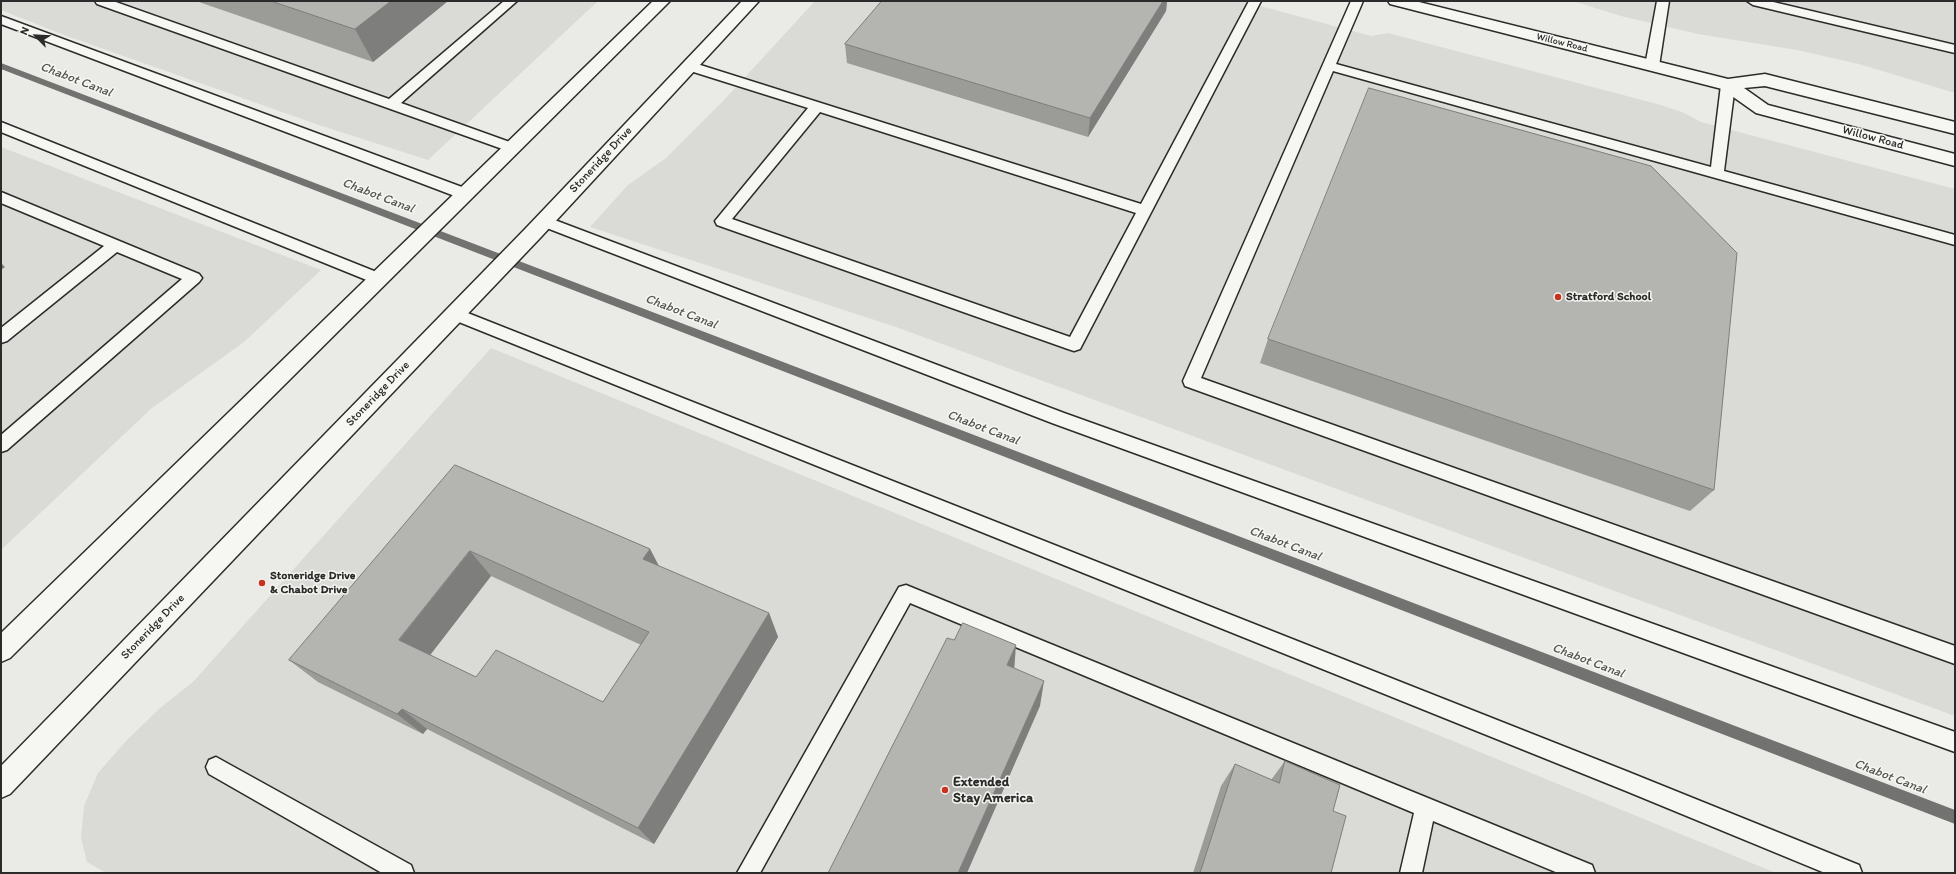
<!DOCTYPE html>
<html>
<head>
<meta charset="utf-8">
<style>
	body { margin:0 }
	#map { position:relative; width:1956px; height:874px; overflow:hidden; background:#eaeae6; font-family:Itim,sans-serif }
	canvas { display:block }
	.frame { position:absolute; inset:0; border:2px solid #2b2b2b; pointer-events:none }
	.north { position:absolute; left:16px; top:16px; width:40px; height:40px; -webkit-text-stroke:3px #f6f6f2; paint-order:stroke; rotate:294deg; font-size:11px; font-weight:700; line-height:16px; text-align:center; color:#2b2b2b }
	.north::after { content:''; display:block; margin:auto; width:14px; height:18px; background:#2b2b2b; clip-path:polygon(50% 0,100% 100%,50% 72%,0 100%) }
</style>
</head>
<body>
<div id="map">
<canvas width="1956" height="874"></canvas>
<div class="frame"></div>
<div class="north">N</div>
</div>
<script>
const ctx = document.querySelector('canvas').getContext('2d');
ctx.lineJoin = 'round';
function fill(path, color) { ctx.fillStyle = color; ctx.fill(path, 'evenodd'); }
function stroke(path, color, width, dash) { ctx.strokeStyle = color; ctx.lineWidth = width; ctx.lineCap = dash ? 'butt' : 'round'; ctx.setLineDash(dash || []); ctx.stroke(path); }
function label(font, color, halo, rows, align = 'center') {
  ctx.font = font + ' Itim,sans-serif'; ctx.lineWidth = 3; ctx.setLineDash([]); ctx.textBaseline = 'middle'; ctx.strokeStyle = halo; ctx.fillStyle = color; for (const [text, x, y, turn = 0] of rows) {
    ctx.save(); ctx.translate(x, y); ctx.rotate((+turn || 0) * Math.PI / 180); ctx.textAlign = isNaN(turn) ? turn : align; if (halo) ctx.strokeText(text, 0, 0); ctx.fillText(text, 0, 0); ctx.restore();
  }
}
fill(new Path2D(`
	M 1,1 L 598,1 L 428,160 L 319,125 L 64,35 L 1,10 Z
	M 815,1 L 1242,1 L 1371,36 L 1388,33 L 1657,104 L 1682,112 L 1701,122 L 1955,189 L 1955,716 L 896,327 L 590,227 L 628,185 L 666,158 L 724,100 Z
	M 1573,1 L 1955,1 L 1955,93 L 1859,64 L 1797,50 L 1698,34 L 1621,16 Z
	M 1,147 L 321,270 L 244,342 L 152,408 L 1,550 Z
	M 491,348 L 1093,594 L 1776,873 L 106,873 L 87,862 L 81,838 L 84,806 L 98,773 L 126,741 L 160,708 L 193,682 Z`), '#dadad6');
fill(new Path2D(`
	M 1,63 L 1955,810 L 1955,824 L 1,69 Z`), '#727270');
const service = new Path2D(`
	M 95,1 L 113,1 L 389,99 L 504,1 L 517,1 L 401,103 L 518,145 L 520,148 L 518,151 L 513,153 L 508,151 L 97,4 Z
	M 1249,1 L 1261,1 L 1080,349 L 1074,351 L 1068,349 L 717,225 L 715,221 L 808,108 L 684,69 L 682,66 L 684,63 L 694,63 L 1141,204 ZM 820,112 L 1136,213 L 1070,337 L 732,219 Z
	M 1351,1 L 1363,1 L 1336,64 L 1711,167 L 1721,85 L 1723,82 L 1733,82 L 1735,85 L 1724,171 L 1955,235 L 1955,245 L 1333,71 L 1201,378 L 1955,646 L 1955,664 L 1185,386 L 1183,381 Z
	M 1657,1 L 1669,1 L 1659,66 L 1657,69 L 1647,69 L 1645,66 Z
	M 1747,1 L 1769,1 L 1955,45 L 1955,53 L 1753,5 Z
	M 1,16 L 470,190 L 472,194 L 470,198 L 465,199 L 460,198 L 1,24 Z
	M 1,122 L 384,275 L 387,279 L 384,283 L 379,285 L 374,283 L 1,132 Z
	M 1,192 L 199,274 L 202,278 L 199,282 L 7,450 L 1,452 L 1,435 L 182,279 L 117,252 L 7,341 L 1,343 L 1,328 L 104,246 L 1,203 Z
	M 544,216 L 1064,413 L 1955,732 L 1955,752 L 1052,423 L 539,225 L 537,221 L 539,217 Z
	M 455,308 L 1626,771 L 1859,865 L 1862,873 L 1825,873 L 1626,791 L 449,318 L 447,314 L 449,310 Z
	M 906,585 L 1592,865 L 1595,873 L 1558,873 L 1433,821 L 1422,873 L 1400,873 L 1414,813 L 910,603 L 760,873 L 737,873 L 899,587 Z
	M 216,757 L 411,865 L 414,873 L 382,873 L 209,774 L 206,767 L 209,760 Z`);
const tertiary = new Path2D(`
	M 1388,1 L 1415,1 L 1728,79 L 1765,74 L 1955,122 L 1955,134 L 1765,86 L 1744,88 L 1768,105 L 1955,154 L 1955,166 L 1756,113 L 1722,89 L 1390,4 Z`);
const secondary = new Path2D(`
	M 653,1 L 670,1 L 10,658 L 1,662 L 1,633 Z
	M 742,1 L 759,1 L 541,237 L 10,794 L 1,798 L 1,766 L 527,227 Z`);
stroke(service, '#2b2b2b', 3);
stroke(tertiary, '#2b2b2b', 3);
stroke(secondary, '#2b2b2b', 3);
fill(service, '#f6f6f2');
fill(tertiary, '#f6f6f2');
fill(secondary, '#f6f6f2');
fill(new Path2D(`
	M 196,1 L 448,1 L 373,62 Z
	M 882,1 L 1167,1 L 1166,11 L 1088,137 L 847,63 L 845,44 Z
	M 1268,339 L 1714,490 L 1690,511 L 1260,363 Z
	M 455,465 L 650,549 L 659,566 L 769,613 L 778,637 L 654,844 L 427,729 L 423,734 L 318,682 L 289,660 ZM 491,576 L 641,645 L 603,702 L 476,677 L 430,655 Z
	M 1285,761 L 1333,811 L 1331,873 L 1193,873 L 1221,786 L 1235,764 L 1271,780 Z`), '#9b9b98');
fill(new Path2D(`
	M 391,1 L 448,1 L 373,62 L 355,29 Z
	M 1163,1 L 1167,1 L 1166,11 L 1088,137 L 1090,118 Z
	M 1,263 L 5,267 L 1,270 Z
	M 650,549 L 663,574 L 643,559 Z
	M 470,551 L 491,576 L 424,663 L 399,640 Z
	M 769,613 L 778,637 L 654,844 L 638,828 Z
	M 1016,645 L 1014,672 L 1007,665 Z
	M 1044,681 L 1040,706 L 967,873 L 958,873 Z
	M 402,709 L 427,729 L 423,734 L 397,714 Z`), '#7e7e7c');
const building = new Path2D(`
	M 271,1 L 391,1 L 355,29 Z
	M 882,1 L 1163,1 L 1090,118 L 845,44 Z
	M 1369,88 L 1651,166 L 1737,253 L 1714,490 L 1268,339 Z
	M 455,465 L 650,549 L 643,559 L 769,613 L 638,828 L 402,709 L 397,714 L 289,660 ZM 470,551 L 649,632 L 603,702 L 496,650 L 476,677 L 399,640 Z
	M 963,623 L 1016,645 L 1007,665 L 1044,681 L 958,873 L 828,873 L 947,638 L 954,640 Z
	M 1285,761 L 1340,785 L 1333,811 L 1346,816 L 1331,873 L 1200,873 L 1235,764 L 1279,783 Z`);
fill(building, '#b4b4b1');
stroke(building, '#7e7e7c', 1);
for (const [x, y, r, color] of [
	[1558,297,4,"#c8321e"],
	[262,583,4,"#c8321e"],
	[945,790,4,"#c8321e"]
]) { const dot = new Path2D(); dot.arc(x, y, r, 0, 2 * Math.PI); ctx.fillStyle = color; ctx.fill(dot); stroke(dot, '#f6f6f2', 1.5); }
label('10px', '#2b2b2b', '#f6f6f2', [
	["Willow Road",1562,43,14]
]);
label('12px', '#2b2b2b', '#f6f6f2', [
	["Willow Road",1873,138,15],
	["Stoneridge Drive",601,160,-47],
	["Stoneridge Drive",378,394,-46],
	["Stoneridge Drive",153,627,-46]
]);
label('bold 12px', '#2b2b2b', '#f6f6f2', [
	["Stratford School",1566,297],
	["Stoneridge Drive",270,576],
	["& Chabot Drive",270,590]
], 'left');
label('italic 13px', '#545453', '#f6f6f2', [
	["Chabot Canal",76,80,21],
	["Chabot Canal",378,196,21],
	["Chabot Canal",681,312,21],
	["Chabot Canal",983,428,21],
	["Chabot Canal",1285,544,21],
	["Chabot Canal",1588,661,21],
	["Chabot Canal",1890,777,21]
]);
label('bold 14px', '#2b2b2b', '#f6f6f2', [
	["Extended",953,782],
	["Stay America",953,798]
], 'left');
</script>
</body>
</html>
